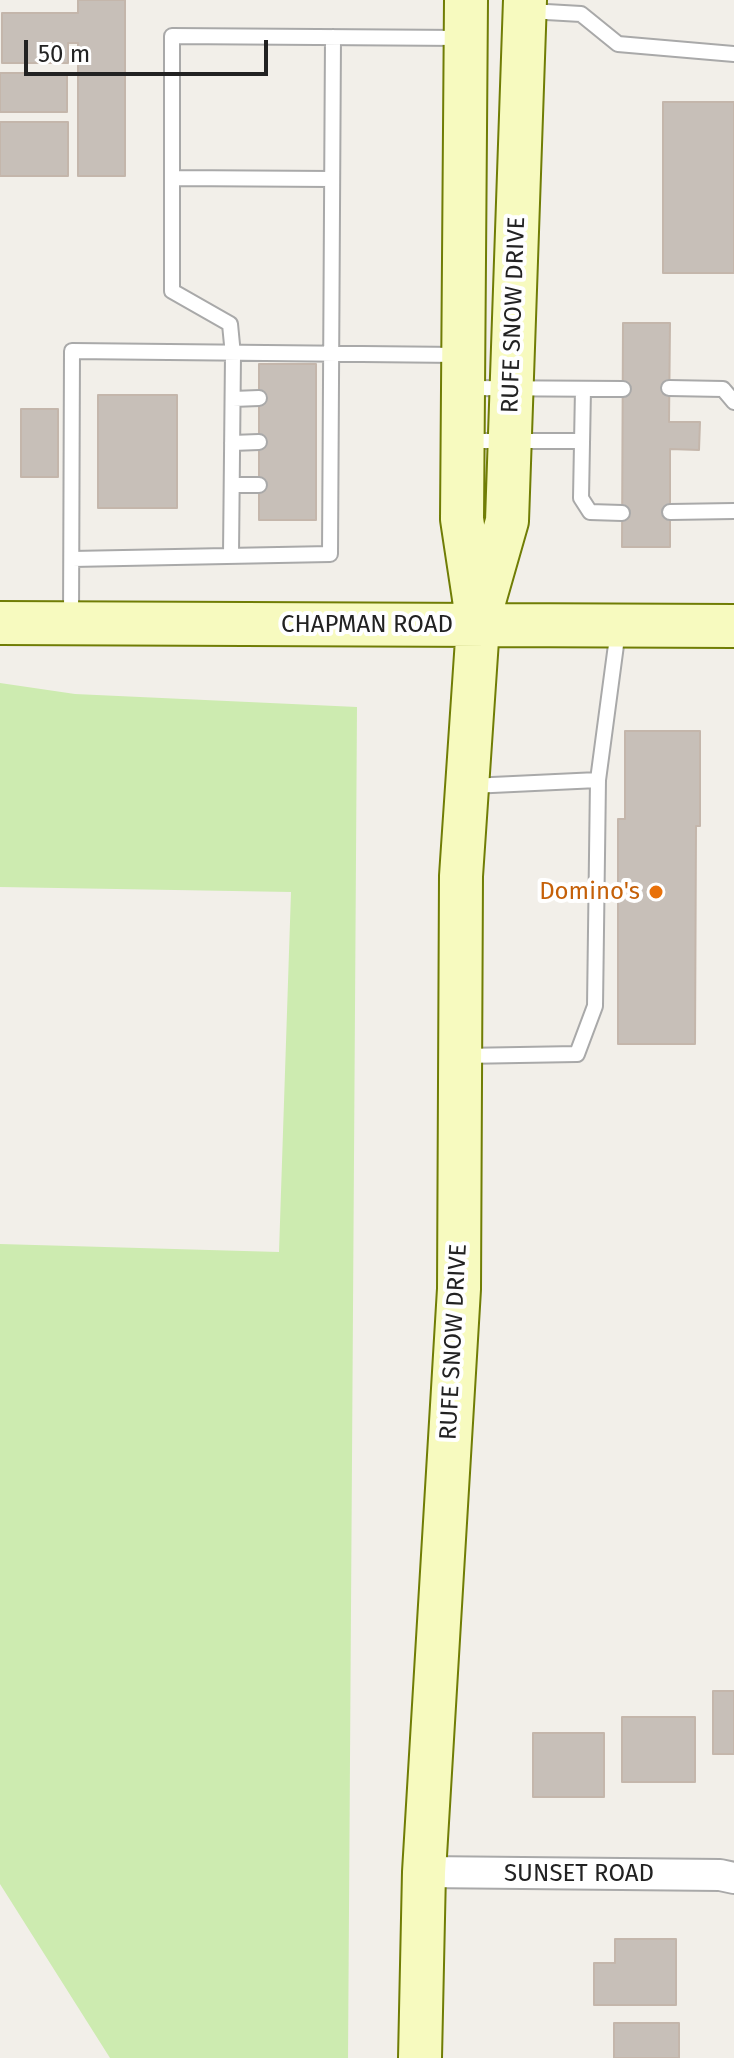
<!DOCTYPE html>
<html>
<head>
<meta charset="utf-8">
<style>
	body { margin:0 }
	#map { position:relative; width:734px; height:2058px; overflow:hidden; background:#f2efe9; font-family:"Fira Sans",sans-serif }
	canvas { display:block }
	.scale { position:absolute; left:24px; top:40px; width:244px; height:36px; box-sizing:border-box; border:4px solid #222; border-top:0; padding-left:10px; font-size:24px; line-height:28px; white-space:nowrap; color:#222; -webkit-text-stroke:6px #fff; paint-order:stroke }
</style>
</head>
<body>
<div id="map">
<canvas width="734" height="2058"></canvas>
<div class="scale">50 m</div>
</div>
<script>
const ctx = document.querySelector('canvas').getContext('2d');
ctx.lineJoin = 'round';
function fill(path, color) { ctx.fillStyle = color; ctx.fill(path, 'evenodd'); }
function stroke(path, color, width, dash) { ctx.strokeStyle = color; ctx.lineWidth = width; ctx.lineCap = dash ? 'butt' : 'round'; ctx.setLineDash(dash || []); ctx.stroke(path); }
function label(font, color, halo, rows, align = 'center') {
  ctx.font = font + ' "Fira Sans",sans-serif'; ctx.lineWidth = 8; ctx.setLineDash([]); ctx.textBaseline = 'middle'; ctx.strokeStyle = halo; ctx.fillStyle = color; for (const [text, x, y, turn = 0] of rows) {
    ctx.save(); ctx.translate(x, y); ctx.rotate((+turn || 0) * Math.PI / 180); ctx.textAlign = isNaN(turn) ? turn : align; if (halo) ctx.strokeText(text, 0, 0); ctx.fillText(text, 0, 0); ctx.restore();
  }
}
fill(new Path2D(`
	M 0,683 L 75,694 L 357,707 L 348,2058 L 110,2058 L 0,1884 L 0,1244 L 279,1252 L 291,892 L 0,887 Z`), '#cdebb0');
const building = new Path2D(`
	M 78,0 L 125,0 L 125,176 L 78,176 L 78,43 L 68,43 L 68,63 L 2,63 L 2,13 L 78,13 Z
	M 0,73 L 67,73 L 67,112 L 0,112 Z
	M 663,102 L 734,102 L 734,273 L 663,273 Z
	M 0,122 L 68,122 L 68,176 L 0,176 Z
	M 623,323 L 670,323 L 669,422 L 700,422 L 699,450 L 670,449 L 670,547 L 622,547 Z
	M 259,364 L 316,364 L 316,520 L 259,520 Z
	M 98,395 L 177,395 L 177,508 L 98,508 Z
	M 21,409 L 58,409 L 58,477 L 21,477 Z
	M 625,731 L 700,731 L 700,826 L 696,826 L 695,1044 L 618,1044 L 618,819 L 625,819 Z
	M 713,1691 L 734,1691 L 734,1754 L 713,1754 Z
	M 622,1717 L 695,1717 L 695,1782 L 622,1782 Z
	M 533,1733 L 604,1733 L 604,1797 L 533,1797 Z
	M 615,1939 L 676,1939 L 676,2005 L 594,2005 L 594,1963 L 615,1963 Z
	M 614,2023 L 679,2023 L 679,2058 L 614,2058 Z`);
fill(building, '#c7bfb8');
stroke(building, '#c4b6ab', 2);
const lane = new Path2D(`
	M 529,11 L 581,14 L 618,44 L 734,54
	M 172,178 L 332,179
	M 467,388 L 623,389
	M 669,388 L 723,389 L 734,402
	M 583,389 L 581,498 L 590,512 L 622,513
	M 233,399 L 259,398
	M 467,441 L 582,441
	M 232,443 L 259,442
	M 232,485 L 259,485
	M 670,512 L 734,511
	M 231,554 L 233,355 L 230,324 L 172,291 L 172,36 L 462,38
	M 72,559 L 330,554 L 333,37
	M 71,620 L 72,351 L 459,355
	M 471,786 L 598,780
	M 462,1056 L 577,1054 L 595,1006 L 598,780 L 618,630`);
const street = new Path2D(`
	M 424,1872 L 720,1875 L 734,1878`);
const secondary = new Path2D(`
	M 481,612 L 507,521 L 525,0
	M 0,623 L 734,626
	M 420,2058 L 424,1872 L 459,1289 L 461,876 L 478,625 L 462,519 L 466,0`);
stroke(lane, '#a9a9a9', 18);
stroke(street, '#a9a9a9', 34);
stroke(secondary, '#707d05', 46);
stroke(lane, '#fff', 14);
stroke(street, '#fff', 30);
stroke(secondary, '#f7fabf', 42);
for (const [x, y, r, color] of [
	[656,892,8,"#e8710a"]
]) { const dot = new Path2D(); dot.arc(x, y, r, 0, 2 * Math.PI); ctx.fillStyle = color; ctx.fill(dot); stroke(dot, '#fff', 3); }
label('24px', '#222', '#fff', [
	["RUFE SNOW DRIVE",514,315,-88],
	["CHAPMAN ROAD",367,625],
	["RUFE SNOW DRIVE",454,1342,-87],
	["SUNSET ROAD",579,1874]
]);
label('24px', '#c56008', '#fff', [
	["Domino's",640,892]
], 'right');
</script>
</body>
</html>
